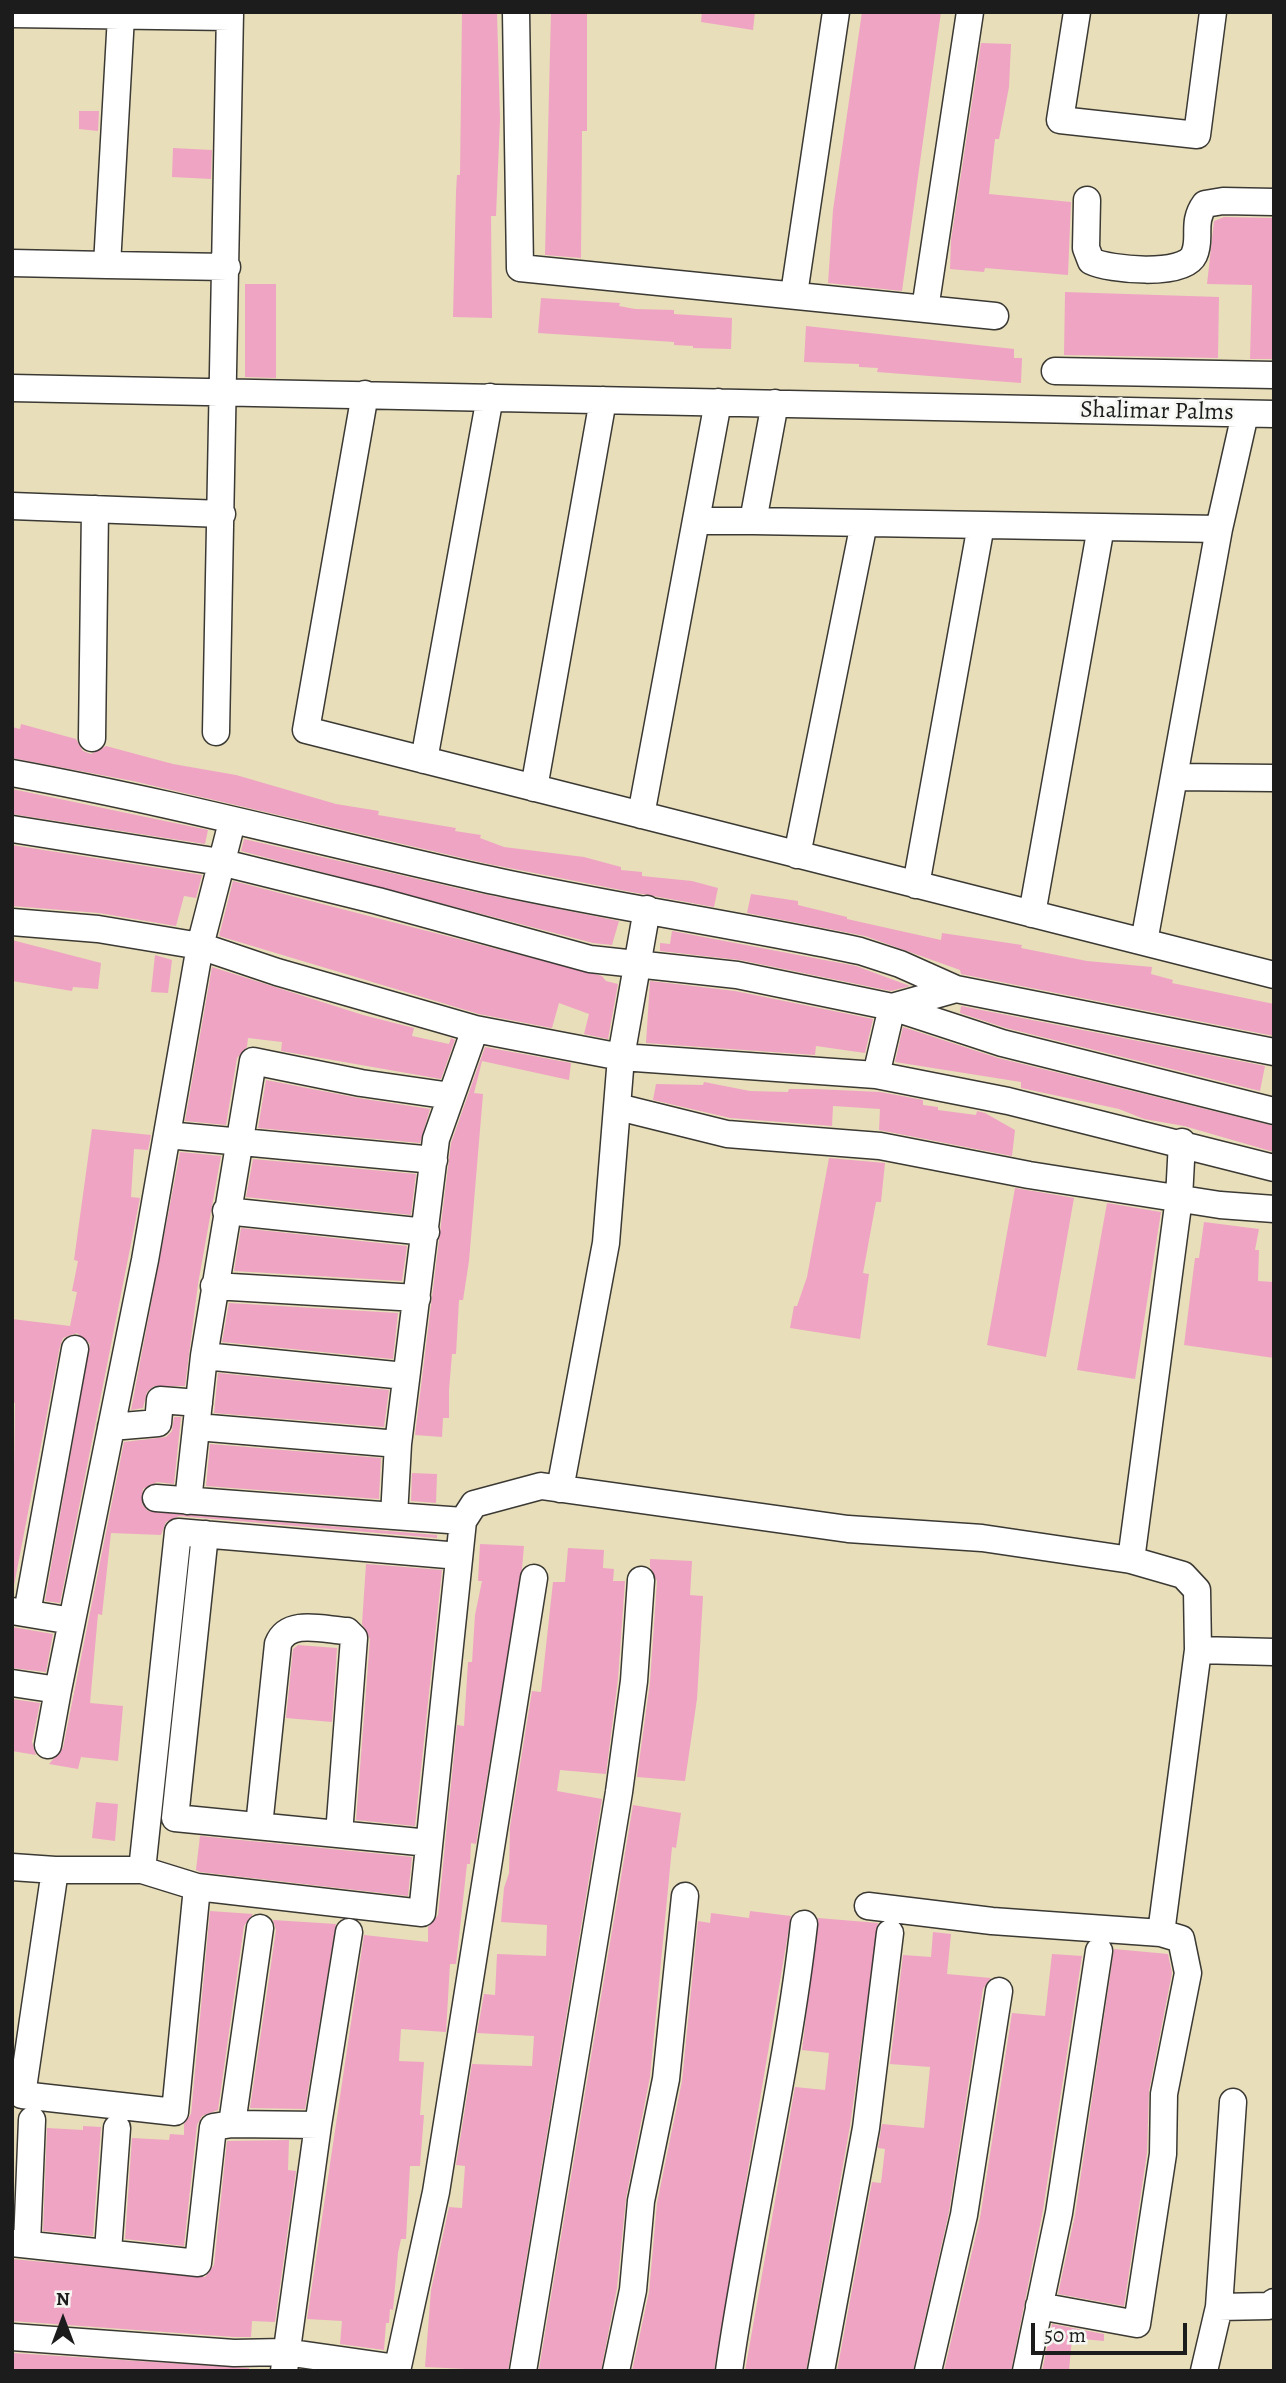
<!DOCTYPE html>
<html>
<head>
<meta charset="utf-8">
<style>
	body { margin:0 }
	#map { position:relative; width:1286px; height:2383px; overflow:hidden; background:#e8deba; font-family:Alegreya,serif }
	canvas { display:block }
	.frame { position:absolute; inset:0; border:14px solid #1c1c1c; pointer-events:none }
	.north { position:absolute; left:28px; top:2285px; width:70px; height:70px; -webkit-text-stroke:5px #f6f6f2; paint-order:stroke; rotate:0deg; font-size:19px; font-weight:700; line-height:28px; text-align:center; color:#1c1c1c }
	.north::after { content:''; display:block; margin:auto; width:24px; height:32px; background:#1c1c1c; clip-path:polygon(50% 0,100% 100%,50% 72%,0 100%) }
	.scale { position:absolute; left:1031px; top:2323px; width:156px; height:32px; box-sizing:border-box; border:4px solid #1c1c1c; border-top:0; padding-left:9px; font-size:21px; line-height:24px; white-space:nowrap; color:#1c1c1c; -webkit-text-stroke:5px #f6f6f2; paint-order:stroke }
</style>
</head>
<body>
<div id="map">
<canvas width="1286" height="2383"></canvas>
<div class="frame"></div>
<div class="north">N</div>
<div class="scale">50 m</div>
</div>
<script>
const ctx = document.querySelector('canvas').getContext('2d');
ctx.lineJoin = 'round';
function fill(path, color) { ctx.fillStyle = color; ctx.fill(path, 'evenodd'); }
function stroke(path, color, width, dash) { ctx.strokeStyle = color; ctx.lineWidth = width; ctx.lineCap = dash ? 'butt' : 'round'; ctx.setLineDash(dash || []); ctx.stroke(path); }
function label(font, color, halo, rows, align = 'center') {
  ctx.font = font + ' Alegreya,serif'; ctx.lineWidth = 5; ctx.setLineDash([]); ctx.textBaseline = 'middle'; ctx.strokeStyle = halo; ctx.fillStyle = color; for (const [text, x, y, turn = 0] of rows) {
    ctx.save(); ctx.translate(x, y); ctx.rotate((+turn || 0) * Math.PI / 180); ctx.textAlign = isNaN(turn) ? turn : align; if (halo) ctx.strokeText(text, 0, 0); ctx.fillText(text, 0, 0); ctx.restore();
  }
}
fill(new Path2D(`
	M 462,12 L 497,12 L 500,119 L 496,216 L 491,216 L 492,318 L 453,317 L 456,192 L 457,175 L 460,175 Z
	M 551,12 L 587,12 L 587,131 L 582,131 L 581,258 L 545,255 Z
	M 702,12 L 755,12 L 753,30 L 701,22 Z
	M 862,12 L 941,12 L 902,291 L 828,283 L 833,210 Z
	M 981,43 L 1011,44 L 1009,87 L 999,139 L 995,139 L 989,194 L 1071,202 L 1068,275 L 985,268 L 984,272 L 950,269 L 951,240 Z
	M 79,111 L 99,111 L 98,131 L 79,129 Z
	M 173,148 L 212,150 L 211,179 L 172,177 Z
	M 1224,217 L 1274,218 L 1274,359 L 1250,359 L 1252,285 L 1207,284 L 1214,221 Z
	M 245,284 L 276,284 L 276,378 L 245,377 Z
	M 1065,292 L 1219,297 L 1218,358 L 1064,355 Z
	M 541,298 L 620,303 L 619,306 L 635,309 L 674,310 L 674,314 L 732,318 L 731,349 L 693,348 L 693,346 L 674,345 L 674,342 L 538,333 Z
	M 806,326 L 1014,349 L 1014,358 L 1022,358 L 1021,383 L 877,372 L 878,368 L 859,367 L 859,364 L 804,362 Z
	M 21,724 L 76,739 L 83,751 L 91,754 L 106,746 L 173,764 L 236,775 L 336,804 L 379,811 L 378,815 L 456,828 L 455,831 L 481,835 L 480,838 L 504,847 L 584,857 L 621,867 L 621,870 L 642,872 L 642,876 L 692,881 L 718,888 L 714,907 L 626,891 L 484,863 L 133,781 L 12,758 L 12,727 L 20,729 Z
	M 12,789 L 208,830 L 205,844 L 12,814 Z
	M 244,839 L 478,893 L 619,921 L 612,945 L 593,943 L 241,851 Z
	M 12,845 L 202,875 L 196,898 L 184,896 L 176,926 L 99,913 L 12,906 Z
	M 233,881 L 602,976 L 606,981 L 618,984 L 608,1039 L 584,1034 L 589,1014 L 559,1003 L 552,1028 L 479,1014 L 219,936 Z
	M 751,894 L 798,901 L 798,905 L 847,917 L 847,919 L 941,940 L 942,933 L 1022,945 L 1021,948 L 1087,961 L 1152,967 L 1151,974 L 1173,980 L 1172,983 L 1274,1004 L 1274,1036 L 961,974 L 960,970 L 865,936 L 747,913 Z
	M 672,931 L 856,966 L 910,986 L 891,991 L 740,960 L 660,951 L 660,943 L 670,944 Z
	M 12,940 L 101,963 L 98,989 L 73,987 L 72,991 L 12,981 Z
	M 155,955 L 172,960 L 168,993 L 151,992 Z
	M 212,967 L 363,1015 L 414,1028 L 412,1036 L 449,1044 L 451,1038 L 455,1040 L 441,1079 L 281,1051 L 282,1042 L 248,1038 L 247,1047 L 237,1058 L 226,1125 L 185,1121 Z
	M 650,981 L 735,991 L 873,1019 L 865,1053 L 816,1046 L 815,1055 L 646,1043 Z
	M 961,1006 L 1265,1066 L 1260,1091 L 1006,1028 L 960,1013 Z
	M 903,1027 L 998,1058 L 1274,1126 L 1274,1152 L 1184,1126 L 1144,1119 L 1119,1109 L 1021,1088 L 1021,1082 L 895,1062 Z
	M 485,1047 L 571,1063 L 569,1080 L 482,1061 L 474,1093 L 483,1094 L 469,1261 L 463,1300 L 459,1300 L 456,1354 L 452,1354 L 449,1390 L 449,1418 L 443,1418 L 442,1437 L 415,1435 L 451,1143 Z
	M 266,1080 L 358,1098 L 430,1109 L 420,1143 L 258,1128 Z
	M 704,1082 L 750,1091 L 788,1092 L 789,1089 L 815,1089 L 880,1092 L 923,1100 L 923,1105 L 938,1107 L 938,1110 L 976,1115 L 977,1111 L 985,1113 L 1015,1130 L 1012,1156 L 879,1130 L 880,1109 L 833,1106 L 832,1126 L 730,1118 L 653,1100 L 656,1084 L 703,1085 Z
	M 92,1129 L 151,1135 L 148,1150 L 134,1149 L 131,1197 L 140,1198 L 60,1603 L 45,1601 L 90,1344 L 77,1333 L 63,1338 L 60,1346 L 12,1596 L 15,1403 L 12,1402 L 12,1319 L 70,1326 L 77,1292 L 72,1291 L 78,1261 L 74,1260 Z
	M 180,1152 L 221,1156 L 198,1284 L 185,1386 L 154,1386 L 147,1392 L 143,1408 L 131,1410 Z
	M 829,1158 L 885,1163 L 881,1202 L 876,1202 L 863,1273 L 869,1274 L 860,1339 L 790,1328 L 794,1306 L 797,1306 L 807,1277 Z
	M 253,1159 L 416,1174 L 411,1215 L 246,1197 Z
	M 1015,1188 L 1074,1198 L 1046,1357 L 987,1345 Z
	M 1107,1203 L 1161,1212 L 1135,1379 L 1077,1370 Z
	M 1204,1222 L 1259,1229 L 1255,1250 L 1259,1250 L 1258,1281 L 1274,1282 L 1274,1358 L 1184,1345 L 1195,1258 L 1199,1258 Z
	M 241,1228 L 407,1246 L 402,1281 L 234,1271 Z
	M 229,1303 L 398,1313 L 393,1359 L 222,1342 Z
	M 218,1373 L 389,1390 L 384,1427 L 214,1413 Z
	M 174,1417 L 181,1417 L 174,1484 L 157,1482 L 143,1489 L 142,1504 L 148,1511 L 437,1535 L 437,1538 L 179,1516 L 166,1522 L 161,1535 L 111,1533 L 102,1615 L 98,1614 L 90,1703 L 123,1706 L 118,1761 L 81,1757 L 78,1769 L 49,1764 L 63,1748 L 124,1442 L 166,1437 L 172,1431 Z
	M 210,1444 L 381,1458 L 379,1499 L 206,1486 Z
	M 412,1473 L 437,1474 L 436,1503 L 411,1501 Z
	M 480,1544 L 524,1546 L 522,1568 L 476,1844 L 471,1843 L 470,1864 L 467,1864 L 456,1964 L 450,1964 L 446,2032 L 401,2029 L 399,2061 L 424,2062 L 420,2115 L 424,2115 L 420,2166 L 410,2166 L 406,2239 L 401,2239 L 398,2253 L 393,2310 L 390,2309 L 389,2323 L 386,2323 L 384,2350 L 340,2344 L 342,2321 L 307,2319 L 364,1935 L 428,1942 L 428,1927 L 438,1915 L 457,1725 L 464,1726 L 468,1662 L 472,1662 L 475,1615 L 482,1581 L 478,1581 Z
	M 568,1548 L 604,1550 L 603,1568 L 614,1569 L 613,1581 L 625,1581 L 618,1679 L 606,1774 L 560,1770 L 557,1791 L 602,1799 L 508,2371 L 425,2367 L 431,2290 L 449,2207 L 462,2208 L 465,2166 L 456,2165 L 472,2064 L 532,2066 L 534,2036 L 477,2033 L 484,1994 L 495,1995 L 497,1954 L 546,1956 L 547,1925 L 501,1922 L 504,1888 L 509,1873 L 510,1827 L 532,1691 L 541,1692 L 553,1582 L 565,1582 Z
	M 650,1559 L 692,1561 L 690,1595 L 703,1596 L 697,1699 L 685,1781 L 637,1777 L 650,1682 L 657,1581 L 650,1567 Z
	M 366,1564 L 442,1570 L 415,1826 L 356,1820 L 370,1639 L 362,1624 Z
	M 12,1627 L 53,1634 L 46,1672 L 12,1668 Z
	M 298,1645 L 337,1648 L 332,1722 L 286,1718 L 293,1649 Z
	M 12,1699 L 40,1703 L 32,1742 L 36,1755 L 12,1751 Z
	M 96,1802 L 118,1804 L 115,1841 L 92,1838 Z
	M 633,1805 L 681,1813 L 676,1848 L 672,1847 L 650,2077 L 626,2198 L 617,2288 L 601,2371 L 539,2369 Z
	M 200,1836 L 412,1857 L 408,1896 L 200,1872 L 196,1870 Z
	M 210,1911 L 253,1914 L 244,1926 L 218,2110 L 202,2116 L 197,2125 L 184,2246 L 125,2239 L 132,2138 L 169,2140 L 170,2134 L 184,2135 L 184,2124 L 191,2114 Z
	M 750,1911 L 791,1916 L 714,2371 L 632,2371 L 649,2292 L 657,2203 L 682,2081 L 698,1921 L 710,1923 L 711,1913 L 749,1918 Z
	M 818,1918 L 878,1923 L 850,2126 L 806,2371 L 745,2371 L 795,2087 L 825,2090 L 829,2053 L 802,2050 Z
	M 273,1920 L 336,1924 L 305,2109 L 250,2108 L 276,1930 Z
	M 933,1932 L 951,1934 L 947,1974 L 991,1978 L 983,1989 L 949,2212 L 913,2371 L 837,2371 L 872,2182 L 881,2183 L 885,2149 L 878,2148 L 882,2124 L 924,2128 L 930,2067 L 890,2064 L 903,1955 L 931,1957 Z
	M 1114,1949 L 1168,1954 L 1172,1973 L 1149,2091 L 1147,2153 L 1124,2306 L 1058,2294 L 1075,2215 Z
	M 1052,1954 L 1082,1956 L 1043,2210 L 1011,2371 L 944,2371 L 980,2218 L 1012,2013 L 1045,2016 Z
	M 83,2126 L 101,2127 L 93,2236 L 43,2231 L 47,2128 L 83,2130 Z
	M 289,2140 L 288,2170 L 296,2171 L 275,2322 L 252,2321 L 251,2337 L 234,2337 L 12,2321 L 12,2259 L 205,2277 L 214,2265 L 227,2141 Z
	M 1052,2324 L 1104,2334 L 1104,2341 L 1072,2338 L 1069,2371 L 1042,2371 Z
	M 12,2353 L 249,2368 L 249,2371 L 12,2371 Z`), '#efa4c3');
const minor = new Path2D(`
	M 516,12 L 520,268 L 995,316
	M 1077,12 L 1060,120 L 1197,135 L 1213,12
	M 12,14 L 230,17
	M 121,16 L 107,265 L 227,267
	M 1087,200 L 1086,248 L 1091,261 C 1109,270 1184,277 1194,255 C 1202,238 1191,223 1205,204 L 1223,201 L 1274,202
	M 12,263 L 107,265
	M 794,294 L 836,12
	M 925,309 L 970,12
	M 1055,371 L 1274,375
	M 12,388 L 1274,414
	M 365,394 L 306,730 L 1274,975
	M 12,506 L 222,514
	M 696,521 L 753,521 L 775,403
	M 753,521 L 1219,529 L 1245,414
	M 216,732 L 230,12
	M 92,738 L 95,509
	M 424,760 L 490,397
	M 12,773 C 170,802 325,843 481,878 C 607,906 734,924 860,951 L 900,964 L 956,989 L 1274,1052
	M 1174,777 L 1274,778
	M 534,788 L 603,400
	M 641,815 L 718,402
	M 12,829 L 220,862 L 378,901 L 590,959 L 737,975 L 892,1007 L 1002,1043 L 1274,1111
	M 797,855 L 864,523
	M 916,885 L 981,525
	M 1032,914 L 1101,527
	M 12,922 L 98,929 L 200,946 L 277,972 L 475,1029 L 621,1057 L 876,1075 L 1008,1101 L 1274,1168
	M 1144,942 L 1219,529
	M 876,1075 L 892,1007 L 956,989
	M 618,1107 L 727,1134 L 880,1146 L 1029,1175 L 1220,1205 L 1274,1209
	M 167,1135 L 434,1160
	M 226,1211 L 426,1232
	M 214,1286 L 417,1298
	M 405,1376 L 204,1356 L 253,1061 L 361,1083 L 451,1096
	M 111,1427 L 158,1423 L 160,1400 L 199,1403
	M 197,1427 L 398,1444 L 436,1139 L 475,1029
	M 560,1489 L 606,1243 L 621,1057 L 647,909
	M 156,1498 L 394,1516 L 398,1444
	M 188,1501 L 204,1356
	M 394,1516 L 463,1521
	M 205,1534 L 175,1818 L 429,1843
	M 459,1556 L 178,1532 L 142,1870 L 55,1870 L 22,2095 L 175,2112 L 197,1887 L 422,1913 L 463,1521 L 474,1504 L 541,1486 L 848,1529 L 982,1538 L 1131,1560 L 1183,1575 L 1197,1590 L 1198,1650 L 1161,1933 L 1181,1939 L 1188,1973 L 1164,2094 L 1163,2154 L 1137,2324 L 1039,2306
	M 1131,1560 L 1179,1198 L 1182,1142
	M 12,1611 L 72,1621 L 145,1260 L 200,946 L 232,822
	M 27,1613 L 75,1349
	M 1198,1650 L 1274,1652
	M 12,1683 L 58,1690 L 72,1621
	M 48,1745 L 58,1690
	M 259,1826 L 278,1644 C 288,1618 324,1630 347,1631 L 354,1638 L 339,1834
	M 12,1867 L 55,1870
	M 142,1870 L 197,1887
	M 868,1906 L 992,1921 L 1161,1933
	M 232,2124 L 318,2125 L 349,1932
	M 12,2243 L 198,2263 L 213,2127 L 232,2124 L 260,1928
	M 27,2244 L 32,2120
	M 108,2251 L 117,2128
	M 1219,2307 L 1269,2306 L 1274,2302
	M 12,2337 L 234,2353 L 285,2352 L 397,2368
	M 284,2371 L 318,2125
	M 397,2371 L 436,2192 L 534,1578
	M 523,2371 L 619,1792 L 634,1681 L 641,1580
	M 616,2371 L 633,2290 L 641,2201 L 666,2079 L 685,1896
	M 729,2371 C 750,2221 787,2074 804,1924
	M 821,2371 L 866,2128 L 890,1933
	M 928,2371 L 964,2215 L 999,1991
	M 1026,2371 L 1059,2213 L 1099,1951
	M 1204,2371 L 1219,2307 L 1233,2102`);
stroke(minor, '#3b3934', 29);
stroke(minor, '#fff', 26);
label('24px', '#1c1c1c', '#f6f6f2', [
	["Shalimar Palms",1157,412,1]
]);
</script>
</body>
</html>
